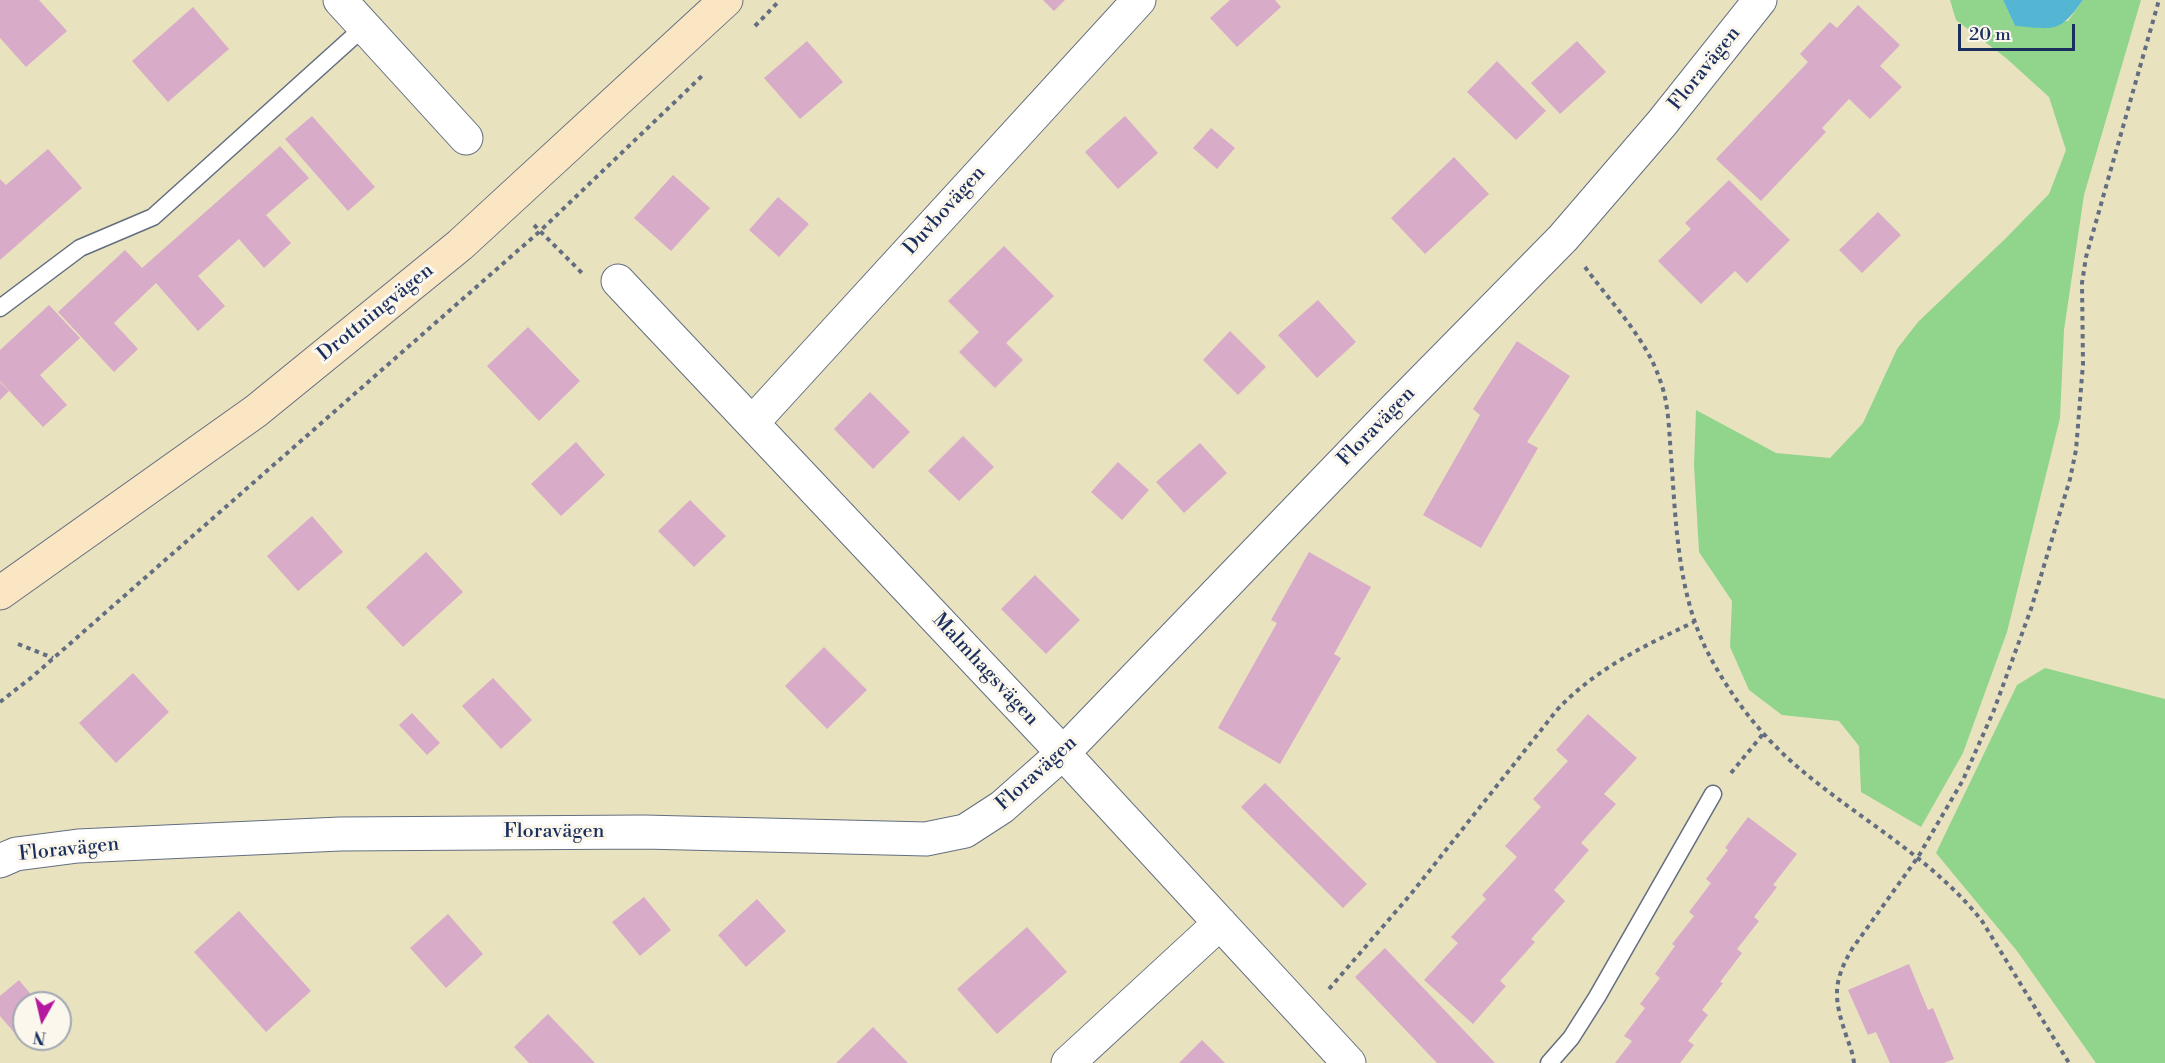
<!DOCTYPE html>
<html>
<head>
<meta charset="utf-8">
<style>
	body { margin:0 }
	#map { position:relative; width:2165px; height:1063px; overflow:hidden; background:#e9e2bf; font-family:"Libre Bodoni",serif }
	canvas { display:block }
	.north { position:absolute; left:12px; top:991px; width:60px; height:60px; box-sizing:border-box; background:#fbf7ec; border:2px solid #a1a7b3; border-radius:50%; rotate:188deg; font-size:16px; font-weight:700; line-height:24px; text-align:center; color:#1b2f5e }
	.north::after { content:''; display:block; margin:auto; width:21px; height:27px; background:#b5179e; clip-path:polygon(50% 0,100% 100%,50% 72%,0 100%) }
	.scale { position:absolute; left:1958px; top:24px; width:117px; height:27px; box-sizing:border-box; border:3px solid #1b2f5e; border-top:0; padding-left:8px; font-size:18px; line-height:21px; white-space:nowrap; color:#1b2f5e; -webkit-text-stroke:4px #fbf7ec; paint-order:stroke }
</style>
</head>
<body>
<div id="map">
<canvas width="2165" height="1063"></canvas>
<div class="north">N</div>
<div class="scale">20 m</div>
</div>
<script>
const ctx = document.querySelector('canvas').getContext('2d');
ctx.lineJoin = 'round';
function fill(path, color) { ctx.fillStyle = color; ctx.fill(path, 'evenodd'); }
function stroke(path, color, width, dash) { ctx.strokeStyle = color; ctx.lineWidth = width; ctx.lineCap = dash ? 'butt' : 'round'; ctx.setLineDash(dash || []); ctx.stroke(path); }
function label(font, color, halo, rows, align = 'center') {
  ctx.font = font + ' "Libre Bodoni",serif'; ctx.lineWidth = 6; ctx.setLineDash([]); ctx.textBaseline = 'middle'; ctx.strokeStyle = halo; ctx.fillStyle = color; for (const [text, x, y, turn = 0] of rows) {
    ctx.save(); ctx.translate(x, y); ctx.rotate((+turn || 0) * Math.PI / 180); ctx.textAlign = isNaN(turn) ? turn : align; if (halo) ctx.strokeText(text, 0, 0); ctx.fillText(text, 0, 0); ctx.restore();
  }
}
fill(new Path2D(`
	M 1950,0 L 2003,0 L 2015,26 L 2068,21 L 2083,0 L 2141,0 L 2084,195 L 2064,330 L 2060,418 L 2007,632 L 1963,753 L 1921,827 L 1861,792 L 1859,746 L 1839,721 L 1782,715 L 1749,690 L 1730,647 L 1732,601 L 1699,552 L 1694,465 L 1696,410 L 1776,453 L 1830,458 L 1863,423 L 1897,349 L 1918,322 L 2005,239 L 2049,194 L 2066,150 L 2049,97 L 2006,58 L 1956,20 Z
	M 2045,668 L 2165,699 L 2165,1063 L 2096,1063 L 2017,951 L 1936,853 L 2017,685 Z`), '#91d48c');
fill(new Path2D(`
	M 2003,0 L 2083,0 C 2059,34 2054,29 2015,26 Z`), '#55b6d4');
fill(new Path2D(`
	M 0,0 L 39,0 L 67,31 L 26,67 L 0,38 Z
	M 1043,0 L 1065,0 L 1054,11 Z
	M 1230,0 L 1275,0 L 1281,7 L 1237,47 L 1210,18 Z
	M 1858,5 L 1900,45 L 1880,66 L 1902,87 L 1870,119 L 1849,99 L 1822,128 L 1826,132 L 1761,201 L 1716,159 L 1808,62 L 1800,54 L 1830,22 L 1837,28 Z
	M 193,7 L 229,49 L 168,102 L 132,61 Z
	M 807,41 L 843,82 L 800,119 L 764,78 Z
	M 1577,41 L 1606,72 L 1560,114 L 1531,83 Z
	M 1497,61 L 1546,111 L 1516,140 L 1467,92 Z
	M 312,116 L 375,187 L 348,211 L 285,139 Z
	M 1125,116 L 1158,153 L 1118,189 L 1085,152 Z
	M 1211,128 L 1235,148 L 1217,169 L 1193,148 Z
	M 280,146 L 309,178 L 266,215 L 291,243 L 264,268 L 239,239 L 198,276 L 225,306 L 198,331 L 156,283 L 114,323 L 138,349 L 114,372 L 58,312 L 125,250 L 142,268 Z
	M 48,149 L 82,188 L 0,260 L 0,179 L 6,185 Z
	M 1454,157 L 1489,194 L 1425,254 L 1391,218 Z
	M 673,175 L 710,208 L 671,251 L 634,218 Z
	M 1729,180 L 1790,240 L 1747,283 L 1735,271 L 1701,304 L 1658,261 L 1691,229 L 1685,223 Z
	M 778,197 L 809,224 L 779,257 L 749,230 Z
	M 1878,212 L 1901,235 L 1862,273 L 1839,250 Z
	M 1004,246 L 1054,296 L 1006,343 L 1023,360 L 995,388 L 959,352 L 979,332 L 948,301 Z
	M 1318,300 L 1356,342 L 1317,378 L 1278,335 Z
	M 49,305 L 80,338 L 40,375 L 67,405 L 43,427 L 0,381 L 0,350 Z
	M 528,327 L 580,381 L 539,421 L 487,366 Z
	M 1230,331 L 1266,367 L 1238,395 L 1203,360 Z
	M 1517,341 L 1570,376 L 1527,442 L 1538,448 L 1481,548 L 1423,515 L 1480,415 L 1473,409 Z
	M 0,382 L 9,391 L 0,400 Z
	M 870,392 L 910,432 L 873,469 L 834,429 Z
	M 963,436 L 994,467 L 959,501 L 928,471 Z
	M 576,442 L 605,475 L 561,516 L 531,484 Z
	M 1200,443 L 1227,473 L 1184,513 L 1156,482 Z
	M 1118,462 L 1149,490 L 1122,520 L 1091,492 Z
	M 690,500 L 726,536 L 694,567 L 658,531 Z
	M 312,516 L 343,552 L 298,591 L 267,556 Z
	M 426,552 L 463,592 L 403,647 L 366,607 Z
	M 1309,552 L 1371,587 L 1334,654 L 1341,658 L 1280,764 L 1218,728 L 1277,623 L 1271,620 Z
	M 1035,575 L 1080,620 L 1046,654 L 1001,609 Z
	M 824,647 L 867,690 L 827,729 L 785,686 Z
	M 133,673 L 169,712 L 116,763 L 79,723 Z
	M 493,678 L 532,720 L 501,749 L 462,706 Z
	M 412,713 L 440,743 L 427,755 L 399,725 Z
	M 1588,714 L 1637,758 L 1604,794 L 1616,804 L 1581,843 L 1589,850 L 1554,890 L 1565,901 L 1531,939 L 1535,942 L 1500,981 L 1506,986 L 1473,1024 L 1424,980 L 1458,943 L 1451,937 L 1486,899 L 1482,895 L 1517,857 L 1505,846 L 1541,807 L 1533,799 L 1568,761 L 1556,750 Z
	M 1265,783 L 1367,884 L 1343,908 L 1241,807 Z
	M 1748,817 L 1797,854 L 1773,885 L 1777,887 L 1754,917 L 1759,921 L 1737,949 L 1742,953 L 1720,982 L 1723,983 L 1702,1010 L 1708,1015 L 1688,1041 L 1694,1045 L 1680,1063 L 1615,1063 L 1632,1041 L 1624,1036 L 1645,1008 L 1640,1004 L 1660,978 L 1655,974 L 1675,946 L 1672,944 L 1694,916 L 1689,912 L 1711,883 L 1706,879 L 1728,850 L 1725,848 Z
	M 644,897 L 671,930 L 640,956 L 612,922 Z
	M 757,899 L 786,931 L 746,967 L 718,935 Z
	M 239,911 L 311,991 L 266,1032 L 194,952 Z
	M 448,914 L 483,954 L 446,988 L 410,948 Z
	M 1027,927 L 1067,972 L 997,1034 L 957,989 Z
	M 1385,948 L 1495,1063 L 1437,1063 L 1355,977 Z
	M 1909,964 L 1928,1010 L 1933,1008 L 1954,1059 L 1944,1063 L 1890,1063 L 1876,1032 L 1868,1035 L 1848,990 Z
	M 19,980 L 38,1003 L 24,1003 L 24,1032 L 18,1037 L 0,1016 L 0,996 Z
	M 548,1014 L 595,1063 L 529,1063 L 514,1047 Z
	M 873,1027 L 908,1063 L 836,1063 Z
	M 1202,1040 L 1225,1063 L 1179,1063 Z`), '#d8abc8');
const lane = new Path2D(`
	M 0,308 L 80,248 L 153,217 L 364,27
	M 1549,1063 L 1571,1038 L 1597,997 L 1713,794`);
const street = new Path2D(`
	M 340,0 L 466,138
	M 618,281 L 1063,753 L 1349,1063
	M 752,423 L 1139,0
	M 0,861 L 16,854 L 78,846 L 340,834 L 644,832 L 926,839 L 965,831 L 1002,807 L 1063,753 L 1386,418 L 1563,238 L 1662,123 L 1760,0
	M 1068,1063 L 1220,923`);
const secondary = new Path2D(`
	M 0,593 L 256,411 L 460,245 L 726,0`);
stroke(lane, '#636e80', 19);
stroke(street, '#636e80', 35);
stroke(secondary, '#636e80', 35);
stroke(new Path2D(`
	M 755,26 L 780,0
	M 534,225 L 584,275
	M 1585,267 C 1611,303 1646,338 1660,380 C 1669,404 1669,431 1671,456 C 1676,521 1677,591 1707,651 C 1728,692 1757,731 1792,762 C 1854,817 1930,855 1982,921 L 2069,1063
	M 18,644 L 53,658
	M 0,702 L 32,677 L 539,232 L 704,74
	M 1731,773 L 1763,734
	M 1329,989 L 1411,894 L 1557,710 C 1595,669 1644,646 1694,622
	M 1854,1063 C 1853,1053 1849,1044 1846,1035 C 1834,999 1832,983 1852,949 L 1918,857 L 1963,780 L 1994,710 L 2031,609 L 2070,479 L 2076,450 L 2083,364 L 2082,283 L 2086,257 L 2159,0`), '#636e80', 4, [4.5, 4.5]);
stroke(lane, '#fff', 16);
stroke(street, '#fff', 33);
stroke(secondary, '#fbe6c3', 33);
label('20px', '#1b2f5e', '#fbf7ec', [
	["Floravägen",1705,69,-51],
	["Duvbovägen",945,211,-48],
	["Drottningvägen",376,313,-39],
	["Floravägen",1377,427,-46],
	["Malmhagsvägen",985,670,47],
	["Floravägen",1037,774,-42],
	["Floravägen",554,832],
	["Floravägen",69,850,-6]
]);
</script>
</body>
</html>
